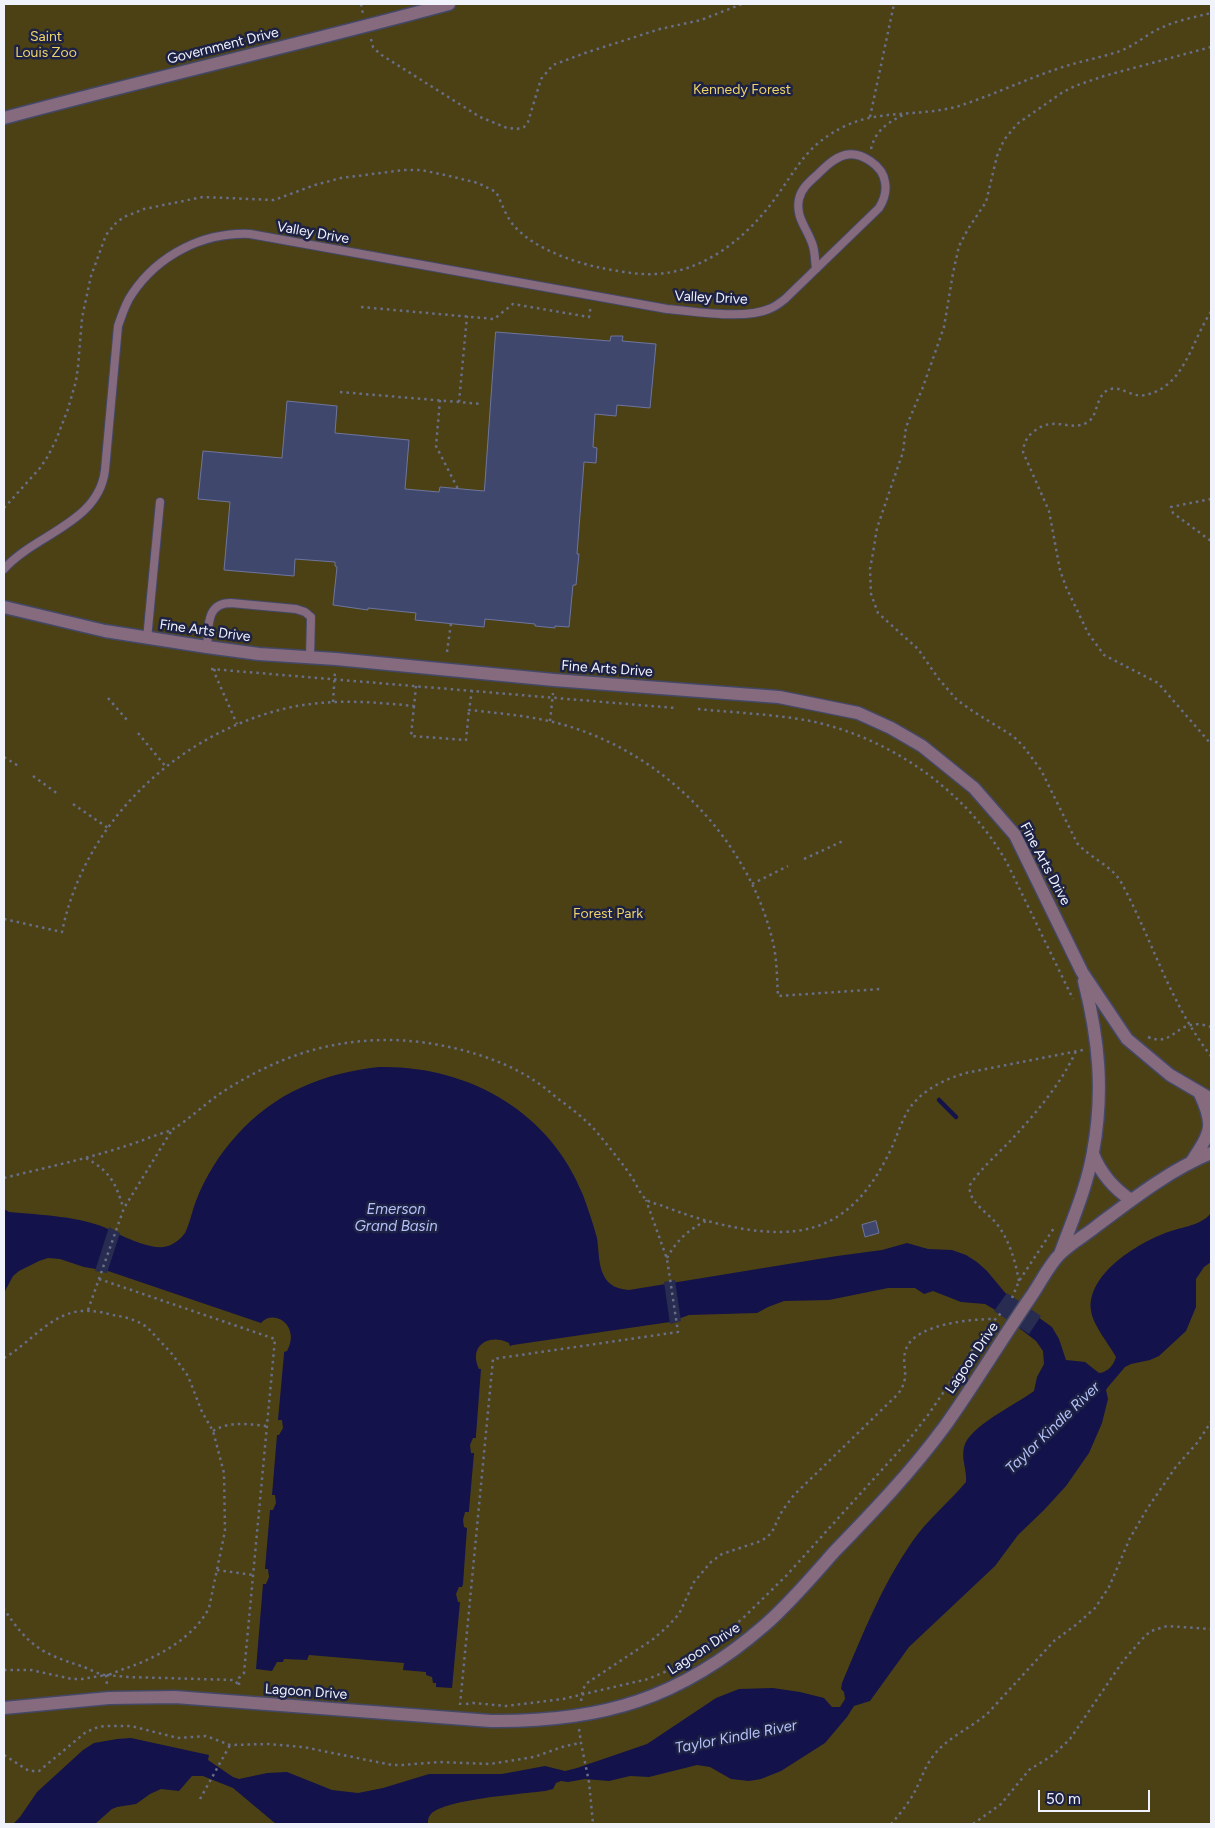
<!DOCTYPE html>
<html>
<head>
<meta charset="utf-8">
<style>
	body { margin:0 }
	#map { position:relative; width:1215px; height:1828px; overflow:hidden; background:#272c50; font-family:Figtree,sans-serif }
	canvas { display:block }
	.frame { position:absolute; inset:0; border:5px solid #f0f2fc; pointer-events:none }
	.scale { position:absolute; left:1038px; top:1790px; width:112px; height:22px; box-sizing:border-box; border:2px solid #f0f2fc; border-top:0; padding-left:6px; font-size:15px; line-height:18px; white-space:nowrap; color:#f0f2fc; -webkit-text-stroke:4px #1d2245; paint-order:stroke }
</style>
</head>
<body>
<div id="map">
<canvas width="1215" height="1828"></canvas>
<div class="frame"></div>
<div class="scale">50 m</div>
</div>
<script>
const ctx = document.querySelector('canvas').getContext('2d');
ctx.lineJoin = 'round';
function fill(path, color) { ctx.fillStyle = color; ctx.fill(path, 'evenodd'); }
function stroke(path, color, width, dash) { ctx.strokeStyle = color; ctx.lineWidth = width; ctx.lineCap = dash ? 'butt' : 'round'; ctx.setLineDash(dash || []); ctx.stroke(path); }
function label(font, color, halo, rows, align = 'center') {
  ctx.font = font + ' Figtree,sans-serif'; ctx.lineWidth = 5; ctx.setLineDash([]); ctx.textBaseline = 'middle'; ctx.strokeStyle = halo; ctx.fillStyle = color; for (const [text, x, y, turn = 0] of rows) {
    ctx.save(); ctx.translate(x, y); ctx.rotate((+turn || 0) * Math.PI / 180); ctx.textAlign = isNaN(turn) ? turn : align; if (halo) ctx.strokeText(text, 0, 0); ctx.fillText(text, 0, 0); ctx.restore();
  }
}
fill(new Path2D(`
	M 4,4 L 1211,4 L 1211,1824 L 4,1824 Z`), '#4c4114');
fill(new Path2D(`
	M 379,1067 C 467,1065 550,1111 583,1195 C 588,1209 593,1223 597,1238 C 599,1250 598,1265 604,1276 C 609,1286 618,1289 629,1290 L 837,1256 L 882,1250 L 907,1243 L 928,1249 L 952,1250 L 966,1255 L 977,1262 L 987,1271 L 1007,1295 L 1052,1327 L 1059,1339 L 1066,1360 L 1085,1362 L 1099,1373 C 1108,1372 1113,1366 1116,1357 C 1109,1344 1092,1324 1091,1310 C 1087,1275 1135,1245 1163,1234 C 1178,1227 1200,1227 1211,1213 L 1211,1262 L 1204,1267 L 1196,1279 L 1196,1307 L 1186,1331 L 1159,1356 L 1150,1360 L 1131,1364 L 1125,1367 L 1108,1387 L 1106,1390 L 1108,1399 L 1102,1423 L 1089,1453 L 1066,1486 L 1044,1510 L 1018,1535 L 995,1566 L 909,1647 L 870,1701 L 854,1706 L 847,1717 L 825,1743 L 781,1771 L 761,1779 L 749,1781 L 731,1779 L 710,1767 L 697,1765 L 649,1777 L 630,1776 L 609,1781 L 585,1779 L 568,1782 L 561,1781 L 556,1783 L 553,1789 L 545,1791 C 522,1794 446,1799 431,1814 C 428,1817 428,1820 428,1824 L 276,1824 L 233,1788 L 203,1776 L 192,1776 L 179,1791 L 161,1789 L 150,1794 L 136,1804 L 117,1807 L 112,1809 L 95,1824 L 13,1824 L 20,1817 L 37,1792 L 83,1750 L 94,1743 L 117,1739 L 131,1738 L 209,1755 L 208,1760 L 233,1777 L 239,1779 L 267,1773 L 287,1772 L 332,1790 L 358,1793 L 383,1788 L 429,1774 L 502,1774 L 545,1766 L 565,1771 L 577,1768 L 647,1744 L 716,1698 L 739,1689 L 773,1688 L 800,1692 L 824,1698 L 832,1707 L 840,1707 L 845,1699 L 844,1692 L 841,1689 L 842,1683 C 862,1636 882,1585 912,1542 C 927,1520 948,1503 966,1482 C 967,1470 961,1459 964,1447 C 969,1426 1017,1404 1034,1391 L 1037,1377 L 1044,1364 L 1043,1351 L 1036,1341 L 997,1311 L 985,1304 L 961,1302 L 933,1291 L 924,1294 L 915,1288 L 888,1288 L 829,1300 L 784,1301 L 768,1307 L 757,1313 L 689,1315 L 670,1322 L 513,1345 L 510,1346 L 509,1343 C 489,1333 468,1346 479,1369 L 481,1369 L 476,1435 L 476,1438 L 473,1438 L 470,1445 L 471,1453 L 474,1453 L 469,1510 L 469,1512 L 465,1512 L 463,1520 L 464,1527 L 467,1528 L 463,1584 L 462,1587 L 459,1587 L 456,1594 L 458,1602 L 460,1602 L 452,1688 L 436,1687 L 436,1683 L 433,1683 L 432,1677 L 426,1675 L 426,1672 L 403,1670 L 404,1663 L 309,1655 L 307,1660 L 284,1659 L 283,1662 L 277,1662 L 272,1671 L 256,1669 L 263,1584 L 266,1584 L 269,1577 L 268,1569 L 265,1569 L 270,1510 L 273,1510 L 276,1503 L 275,1495 L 272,1495 L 277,1435 L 279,1435 L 283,1428 L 282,1420 L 278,1420 L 284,1354 L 284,1352 L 287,1351 C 301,1326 274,1308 261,1323 L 108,1271 L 84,1267 L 60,1259 L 48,1258 L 39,1261 L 19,1271 L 13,1276 L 4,1293 L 4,1209 L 9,1212 C 39,1215 83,1216 110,1230 C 122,1236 149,1249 163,1247 C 172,1246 180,1240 185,1233 C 190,1223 192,1211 196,1201 C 205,1177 219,1155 236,1136 C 274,1093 323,1073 379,1067 Z`), '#13124a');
fill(new Path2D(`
	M 109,1227 L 120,1233 L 107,1273 L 95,1271 Z
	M 675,1280 L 681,1321 L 670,1324 L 664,1282 Z
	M 1007,1293 L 1041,1316 L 1029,1334 L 994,1311 Z`), '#272c50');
stroke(new Path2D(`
	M 939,1100 L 956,1117`), '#13124a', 4.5);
const building = new Path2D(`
	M 496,332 L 610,341 L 611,336 L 623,336 L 622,341 L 656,344 L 650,408 L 617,405 L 616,416 L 595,414 L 593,447 L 597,448 L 596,463 L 584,462 L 577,554 L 579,554 L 576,585 L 573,585 L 569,627 L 555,626 L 555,628 L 535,626 L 535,624 L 485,619 L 484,627 L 415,620 L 416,613 L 368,608 L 368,610 L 333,605 L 337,567 L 335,566 L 335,562 L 295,559 L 294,576 L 224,570 L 230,502 L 198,499 L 203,451 L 282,458 L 287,401 L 337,406 L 335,433 L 409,440 L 405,489 L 439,492 L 440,487 L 484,491 Z
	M 876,1221 L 879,1233 L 865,1237 L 862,1225 Z`);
fill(building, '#40476d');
stroke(building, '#6d759e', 1);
const service = new Path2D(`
	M 4,569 C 35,534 99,523 105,470 L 118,326 C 122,315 125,304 132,294 C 158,255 203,232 250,234 L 667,309 C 694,311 744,320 769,309 C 775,307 780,303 785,299 L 879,208 C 884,200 887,192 885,182 C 883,166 861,151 845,155 C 834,158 825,167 817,175 C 809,182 801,189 799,199 C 795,218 808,229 813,246 C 815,253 815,261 816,269
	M 147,639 L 160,502
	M 207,647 C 209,628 205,603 231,603 L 296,609 L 305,612 L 311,617 L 310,657`);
const minor = new Path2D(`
	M 4,118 C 152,78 301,44 449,4
	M 4,607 L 105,631 L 207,647 L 259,654 L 336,659 L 554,680 L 779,697 L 858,713 L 891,728 L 922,746 L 974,788 L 1015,835 L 1082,972 L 1127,1039 L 1170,1075 L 1211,1099
	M 1093,1154 C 1101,1174 1113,1188 1131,1200
	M 1192,1161 C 1211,1132 1215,1126 1200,1094
	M 1060,1254 C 1072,1221 1087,1187 1093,1152 C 1104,1092 1099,1040 1084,981
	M 4,1708 L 109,1698 L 175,1697 L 491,1721 C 602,1722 680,1699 765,1625 C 790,1603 812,1577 834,1552 C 873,1512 912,1471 945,1426 C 975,1384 1001,1340 1030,1298 C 1040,1284 1048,1266 1060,1254 C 1071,1243 1086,1235 1098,1225 C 1134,1198 1170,1170 1211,1153`);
stroke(service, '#434868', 10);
stroke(minor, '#434868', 15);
stroke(new Path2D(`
	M 361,4 L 363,14
	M 371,39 L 373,47 L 380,54 L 480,117 L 507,128 L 517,129 L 524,127 L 528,122 L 541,79 L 553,65 L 585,53 L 660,29 L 701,20 L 742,4
	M 1211,47 L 1104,76 L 1075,86 L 1063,92 L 1017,124 L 1004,140 L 997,156 L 986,202 L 968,229 L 959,246 L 953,273 L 944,327 L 923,387 L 906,427 L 903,452 L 877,528 L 873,553 L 870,569 L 871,594 L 878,613 L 918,649 L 938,678 L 957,700 L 974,712 L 1013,736 L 1023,746 L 1041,770 L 1077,843 C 1090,858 1111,865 1121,882 C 1152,939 1170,1004 1211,1056
	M 870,117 L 894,4
	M 871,149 C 875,131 887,123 903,115
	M 361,307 L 494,319 L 513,304 L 589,317 L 591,305
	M 1211,312 C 1191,341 1185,387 1145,395 C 1132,398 1122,386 1111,389 C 1095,393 1099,415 1088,422 C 1069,433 1055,414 1033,432 C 1026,438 1024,443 1023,452 L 1049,511 L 1060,570 L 1066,587 L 1088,633 L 1104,655 L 1158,683 L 1211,744
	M 340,392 L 482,404
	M 440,400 L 436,446 L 458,489
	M 459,402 L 467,316
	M 1211,499 L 1171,507 L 1173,513 L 1211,541
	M 4,508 L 40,468 L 48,456 L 56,440 L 68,409 L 76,381 L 78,367 L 82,318 L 91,276 L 106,235 L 116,223 L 124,217 L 144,209 L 203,197 L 274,200 L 315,185 L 341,178 L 404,170 L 421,170 L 445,175 L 478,183 L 496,192 C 502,203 506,218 516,228 C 536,249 573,262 601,268 C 618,271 637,275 655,274 C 704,272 746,238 774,200 C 798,167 806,145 845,126 C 881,109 921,117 959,106 C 993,95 1026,79 1060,68 C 1080,61 1100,58 1120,51 C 1136,45 1148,33 1163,27 C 1178,20 1196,17 1211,13
	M 447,652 L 451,623
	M 211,669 L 675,708
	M 215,669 L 214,672 L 237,724
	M 472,690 L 469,710 C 507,714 544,717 580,730 C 675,763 753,849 774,947 C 777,963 777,980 778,996 L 881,989
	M 108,698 L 127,720
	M 333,702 L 335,671
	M 414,706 L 411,736 L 466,740 L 469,710
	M 698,709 C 736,713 777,714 815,722 C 894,740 968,793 1007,863 L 1073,999
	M 550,721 L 553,693
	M 138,733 L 166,767
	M 4,757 L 20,767
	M 33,776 L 58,794
	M 73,804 L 108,828
	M 804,859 L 843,841
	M 752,884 L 788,866
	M 4,919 L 62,932 C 85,818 184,728 297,706 C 336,699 375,702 414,706 L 416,686
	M 1148,1037 C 1170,1046 1174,1028 1191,1025 C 1198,1023 1205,1025 1211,1027
	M 86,1158 C 109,1171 115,1181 123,1207
	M 4,1178 C 52,1166 100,1156 146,1139 C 155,1135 165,1133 173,1129 C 187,1121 204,1105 218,1095 C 269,1061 321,1041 383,1040 C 431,1039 495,1054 535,1081 C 543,1086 550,1092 557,1098 C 571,1108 585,1119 596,1131 C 608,1146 620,1160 631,1176 C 636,1183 640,1195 647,1200 C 650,1203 658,1204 663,1206 C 701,1221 754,1236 796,1231 C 846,1225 873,1188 893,1145 C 898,1133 902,1120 909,1109 C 922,1090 945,1079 966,1073 L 1083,1050
	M 667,1258 C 676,1241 689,1229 706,1221
	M 99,1279 L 275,1339 L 244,1673 L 239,1678 L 239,1689
	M 1019,1281 C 1015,1260 1009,1239 996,1223 C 987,1212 967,1201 970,1185 C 981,1168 998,1154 1012,1139 C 1036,1113 1061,1084 1076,1051
	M 1012,1298 L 1019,1281 L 1054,1228
	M 88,1310 L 124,1208 L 172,1130
	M 4,1358 C 31,1343 54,1308 90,1311 C 97,1311 105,1313 113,1315 C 125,1317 138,1320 148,1328 L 172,1354 L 188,1376 L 202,1412 L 213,1431 L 224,1473 L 225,1531 L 209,1608 C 193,1639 156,1658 124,1669 C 119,1670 111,1675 106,1675 C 99,1675 88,1668 81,1666 C 40,1653 28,1645 4,1609
	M 213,1431 C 229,1421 248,1424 266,1426
	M 217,1570 L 253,1575
	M 4,1670 L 31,1670 L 72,1679 L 82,1679 L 106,1675 L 128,1677 L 234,1680 L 239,1685
	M 106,1675 L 107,1685
	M 581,1701 L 583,1689 L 587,1683 L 652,1640 L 666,1628 L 679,1614 L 694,1582 L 711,1562 L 722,1554 L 758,1542 L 766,1538 L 772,1532 L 782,1511 L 794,1495 L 898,1394 C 912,1375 900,1366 906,1349 C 915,1324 971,1319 994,1319
	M 466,1704 L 473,1703 L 506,1706 L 563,1699 L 648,1679 L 667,1671 L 720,1636 L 742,1619 L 786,1576 L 907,1442 L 928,1415 L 987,1328 L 1003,1311
	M 460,1705 L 493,1359 L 678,1332 L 667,1259 L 646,1200
	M 579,1729 L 581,1743 L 589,1782 L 593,1824
	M 4,1755 L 29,1771 L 39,1771 L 86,1732 L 98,1727 L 106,1726 L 131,1726 L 178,1738 L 206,1736 L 230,1745 L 268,1744 L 303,1747 L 392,1765 L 403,1765 L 439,1762 L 490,1764 L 534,1757 L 565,1746 L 580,1743
	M 200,1799 L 230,1745
	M 891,1824 C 899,1815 908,1804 914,1793 C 920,1782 924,1769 931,1759 C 945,1738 970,1729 988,1713 L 1054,1641 L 1077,1624 L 1095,1608 L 1109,1587 L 1130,1538 L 1147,1509 L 1175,1468 L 1197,1443 L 1211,1422
	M 973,1824 L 1001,1804 L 1029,1770 L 1053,1755 L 1070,1739 L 1123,1661 L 1145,1636 L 1151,1631 L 1167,1626 L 1211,1629`), '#686d88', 2.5, [2.5, 4]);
stroke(service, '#866a7e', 8);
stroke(minor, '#866a7e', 12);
label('14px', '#eed468', '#1d2245', [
	["Saint",46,37],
	["Louis Zoo",46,53],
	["Kennedy Forest",742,90],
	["Forest Park",608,914]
]);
label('14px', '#f0f2fc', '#1d2245', [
	["Government Drive",223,46,-14],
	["Valley Drive",313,233,10],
	["Valley Drive",711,298,3],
	["Fine Arts Drive",205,631,8],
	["Fine Arts Drive",607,669,4],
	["Fine Arts Drive",1045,864,62],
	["Lagoon Drive",972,1358,-56],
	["Lagoon Drive",704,1649,-33],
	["Lagoon Drive",306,1692,4]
]);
label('italic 15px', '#b5c1f7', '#1d2245', [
	["Emerson",396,1210],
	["Grand Basin",396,1227],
	["Taylor Kindle River",1053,1428,-44],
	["Taylor Kindle River",736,1737,-11]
]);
</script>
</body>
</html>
